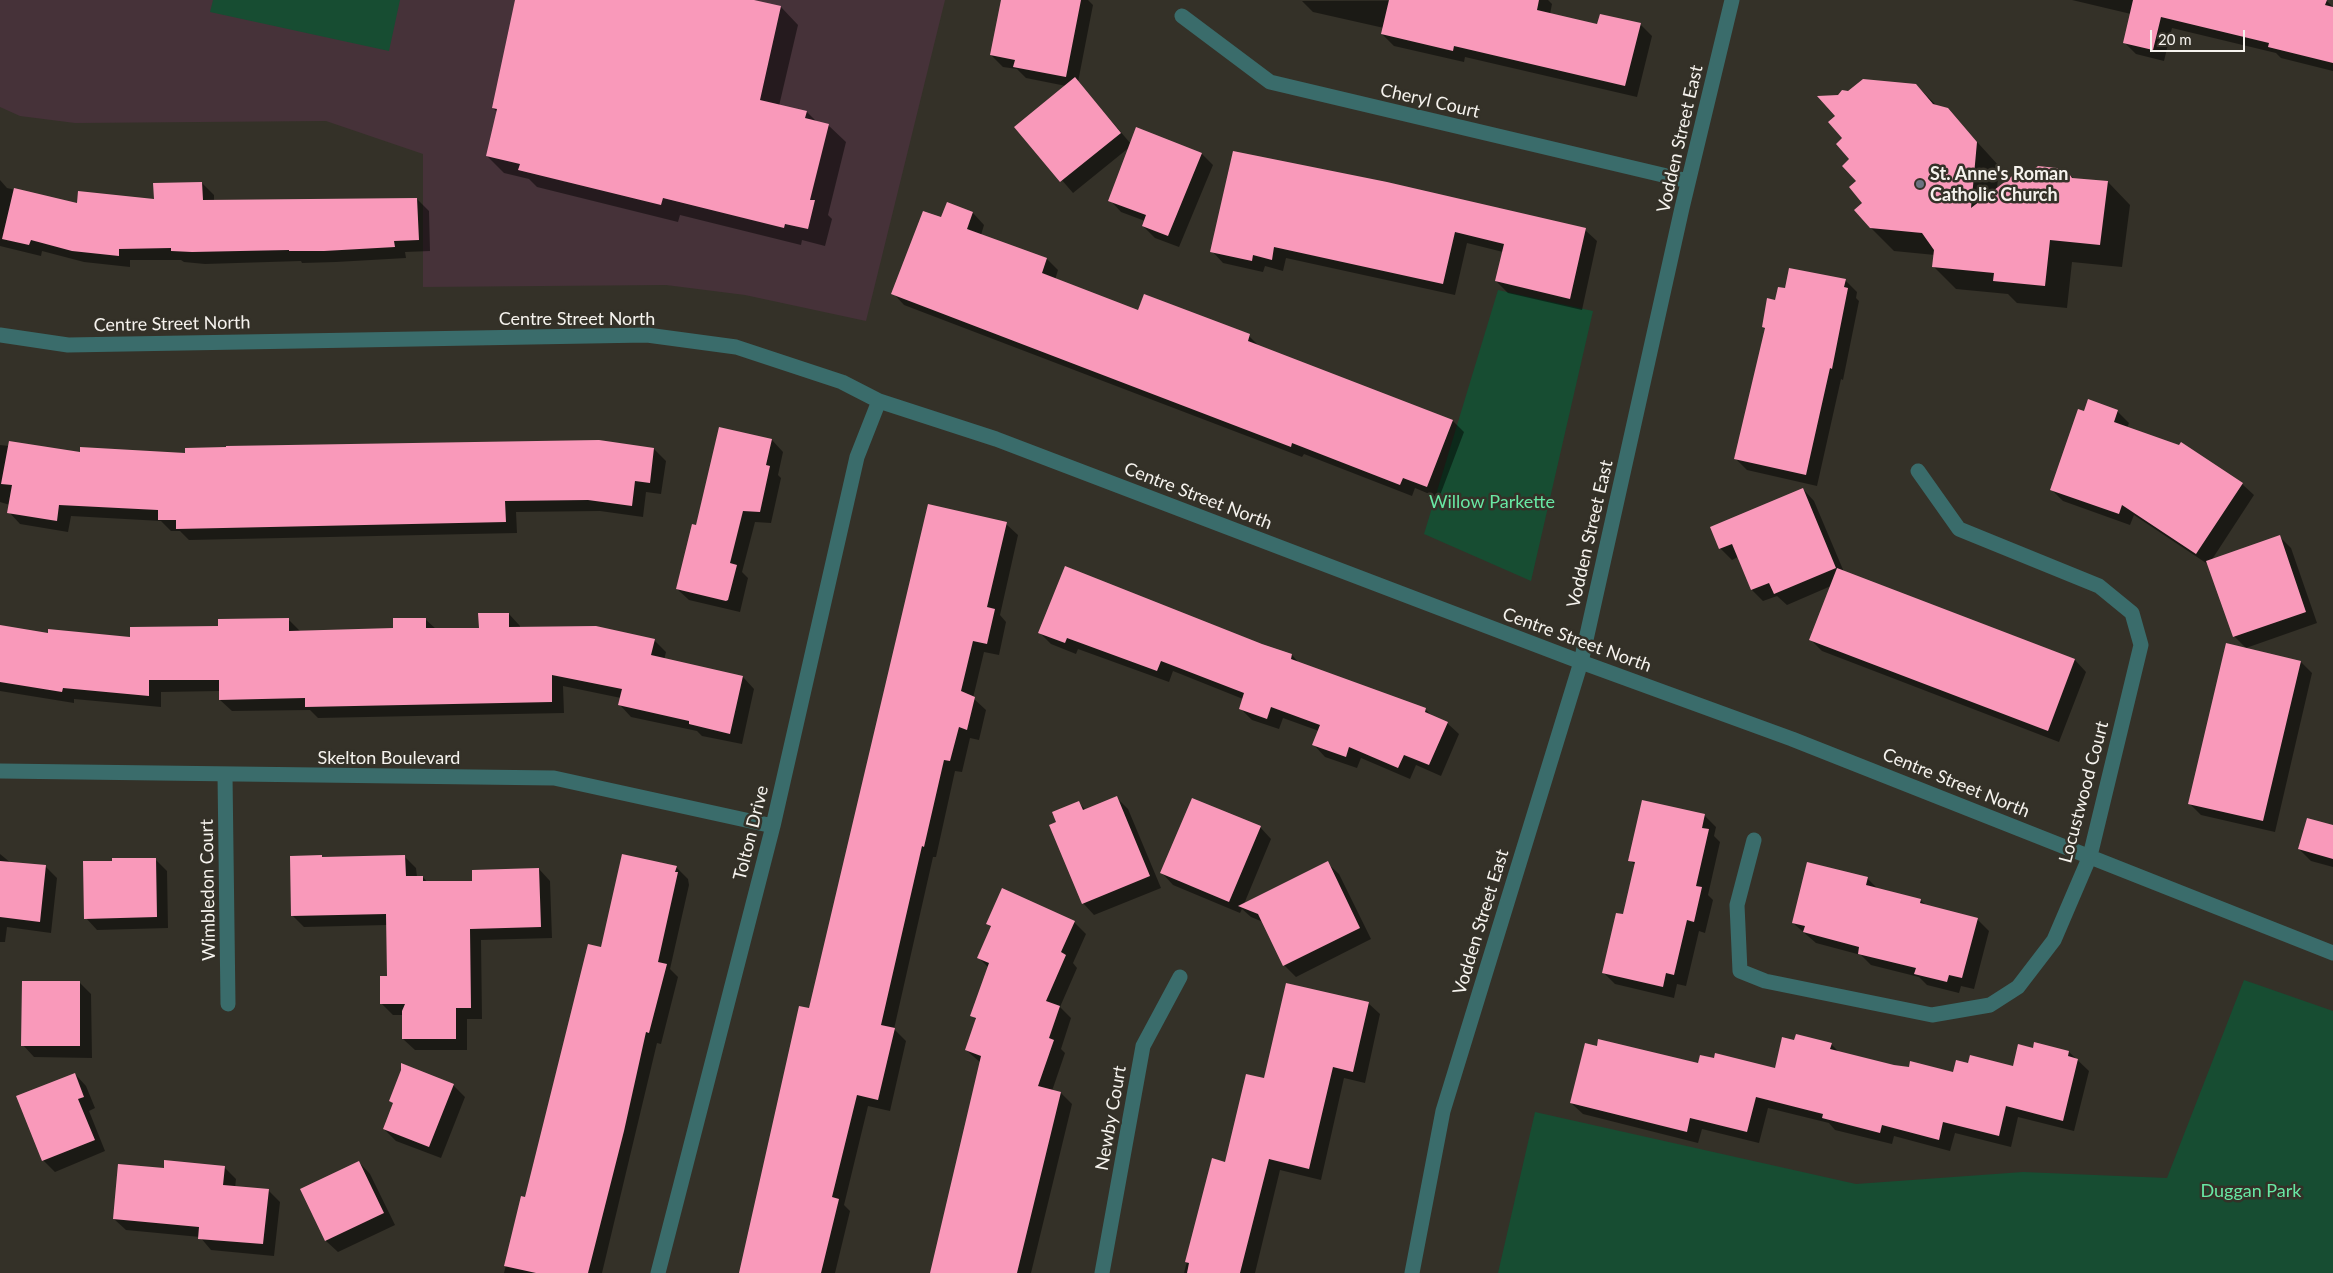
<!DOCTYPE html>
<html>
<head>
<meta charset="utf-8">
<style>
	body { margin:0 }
	#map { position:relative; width:2333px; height:1273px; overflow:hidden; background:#343128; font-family:Lato,sans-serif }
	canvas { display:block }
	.scale { position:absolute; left:2150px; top:30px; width:95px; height:22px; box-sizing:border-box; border:2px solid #f6f3ee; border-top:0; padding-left:6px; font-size:15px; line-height:18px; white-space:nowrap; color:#f6f3ee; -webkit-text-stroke:4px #343128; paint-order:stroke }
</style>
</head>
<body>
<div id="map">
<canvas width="2333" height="1273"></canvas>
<div class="scale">20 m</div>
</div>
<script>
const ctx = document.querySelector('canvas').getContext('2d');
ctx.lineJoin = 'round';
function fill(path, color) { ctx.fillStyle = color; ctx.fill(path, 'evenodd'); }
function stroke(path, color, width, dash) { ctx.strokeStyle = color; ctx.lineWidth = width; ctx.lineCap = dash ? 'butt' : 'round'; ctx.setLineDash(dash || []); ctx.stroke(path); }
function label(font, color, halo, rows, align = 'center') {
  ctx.font = font + ' Lato,sans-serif'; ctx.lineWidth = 5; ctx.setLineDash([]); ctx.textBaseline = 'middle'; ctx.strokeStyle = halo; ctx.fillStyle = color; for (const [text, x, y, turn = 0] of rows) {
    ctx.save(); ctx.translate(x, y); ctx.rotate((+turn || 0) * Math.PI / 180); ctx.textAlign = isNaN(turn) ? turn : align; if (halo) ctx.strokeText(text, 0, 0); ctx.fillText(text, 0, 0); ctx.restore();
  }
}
fill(new Path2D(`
	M 0,0 L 945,0 L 866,321 L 745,295 L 666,285 L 423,287 L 423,154 L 326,121 L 75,123 L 20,116 L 0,107 Z`), '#463239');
fill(new Path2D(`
	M 213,0 L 400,0 L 389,51 L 210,12 Z
	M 1498,290 L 1593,311 L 1531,581 L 1424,534 Z
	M 2244,980 L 2333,1011 L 2333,1273 L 1498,1273 L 1535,1112 L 1856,1184 L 2023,1172 L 2167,1178 Z`), '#174d32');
fill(new Path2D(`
	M 517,0 L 750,0 L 781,7 L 798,25 L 779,106 L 807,112 L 817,122 L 828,125 L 846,142 L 828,215 L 832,219 L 825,246 L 802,240 L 801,245 L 680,215 L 678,222 L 537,187 L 529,179 L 504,173 L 487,156 L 497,112 L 493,108 Z
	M 1002,0 L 1088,0 L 1093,5 L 1078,82 L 1131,144 L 1202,154 L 1213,165 L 1179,247 L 1155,238 L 1143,226 L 1145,221 L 1121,212 L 1110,200 L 1131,146 L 1073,193 L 1016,127 L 1066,86 L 1026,78 L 1017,69 L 1003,67 L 991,55 Z
	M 1548,0 L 1552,4 L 1550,14 L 1598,26 L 1640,24 L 1652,36 L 1637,97 L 1465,57 L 1464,62 L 1394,46 L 1382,34 L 1384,28 L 1313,12 L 1302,1 Z
	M 2072,0 L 2326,0 L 2333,7 L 2333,71 L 2281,58 L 2276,53 L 2172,28 L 2164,61 L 2136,54 L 2124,42 L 2131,14 Z
	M 1916,85 L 1937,106 L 1947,109 L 1999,166 L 1997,189 L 2031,173 L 2065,170 L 2074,179 L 2108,182 L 2130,205 L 2122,267 L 2072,262 L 2067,308 L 2017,303 L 2008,294 L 1956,289 L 1933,266 L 1935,255 L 1894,251 L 1871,228 L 1837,116 L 1839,96 Z
	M 1234,152 L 1585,230 L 1597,241 L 1582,310 L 1508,293 L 1496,281 L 1503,252 L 1467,243 L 1455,295 L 1286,258 L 1283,271 L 1265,266 L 1263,272 L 1223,263 L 1212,251 Z
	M 0,180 L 7,188 L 78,205 L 155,201 L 202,183 L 214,195 L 214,201 L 417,199 L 429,211 L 430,251 L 405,252 L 406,258 L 336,262 L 302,263 L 301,261 L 205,264 L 184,262 L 181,260 L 130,260 L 130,267 L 84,262 L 42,251 L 41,256 L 0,246 Z
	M 948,204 L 973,213 L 984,225 L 981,235 L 1047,259 L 1058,270 L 1055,280 L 1139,312 L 1249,336 L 1260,347 L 1453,421 L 1464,432 L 1439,498 L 1415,488 L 1412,496 L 1304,454 L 1302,457 L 904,305 L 893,293 L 942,219 Z
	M 1845,280 L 1857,292 L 1856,298 L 1859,301 L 1843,380 L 1841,379 L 1817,486 L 1747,470 L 1736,459 L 1766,330 L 1763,327 L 1776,301 Z
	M 2117,411 L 2129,423 L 2127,428 L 2242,484 L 2254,495 L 2211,561 L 2279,536 L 2291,548 L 2317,623 L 2246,648 L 2234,636 L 2209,565 L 2134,515 L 2130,525 L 2063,501 L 2051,489 L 2085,412 Z
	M 772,440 L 783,452 L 778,475 L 781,478 L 771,523 L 755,522 L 742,572 L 748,578 L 740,612 L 689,600 L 677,589 L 697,527 Z
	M 599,442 L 654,449 L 666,461 L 661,494 L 646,492 L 643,517 L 600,511 L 516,512 L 517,533 L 189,540 L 180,531 L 171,531 L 161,521 L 71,516 L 68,532 L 20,524 L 9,512 L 10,505 L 0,502 L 0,445 L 81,454 L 186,454 Z
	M 1803,489 L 1814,501 L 1844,572 L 2075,660 L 2086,672 L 2059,742 L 1822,651 L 1811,640 L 1831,586 L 1787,605 L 1777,596 L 1763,601 L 1752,590 L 1738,557 L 1732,560 L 1720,548 Z
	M 1006,524 L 1018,535 L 1000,615 L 1006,622 L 999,655 L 984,652 L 973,698 L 986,710 L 979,740 L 970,738 L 962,772 L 955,771 L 936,857 L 933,857 L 894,1029 L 906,1041 L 890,1111 L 868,1106 L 844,1205 L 850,1211 L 835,1273 L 740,1273 L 810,1010 Z
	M 509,614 L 520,626 L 520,629 L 654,640 L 666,652 L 664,660 L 743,677 L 754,689 L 742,744 L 702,736 L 697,731 L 631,717 L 620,705 L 621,698 L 563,686 L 564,713 L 318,718 L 310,710 L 232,711 L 220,700 L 220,691 L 161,692 L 161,707 L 74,699 L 74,703 L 0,691 L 0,627 L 49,634 L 132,638 L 288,619 L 300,631 L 394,629 L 425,619 L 436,629 L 480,629 Z
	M 1039,632 L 1261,646 L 1292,655 L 1299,663 L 1425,709 L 1433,717 L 1447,723 L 1459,734 L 1441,776 L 1416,765 L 1410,779 L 1361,758 L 1357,768 L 1325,757 L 1314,745 L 1319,731 L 1283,718 L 1279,729 L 1252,720 L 1240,708 L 1243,699 L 1173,671 L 1169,682 L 1078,649 L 1076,654 L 1051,644 Z
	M 2301,662 L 2312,673 L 2275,832 L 2201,815 L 2189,803 Z
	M 1116,797 L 1128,809 L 1161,888 L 1094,915 L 1083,903 L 1058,822 L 1079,803 L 1086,810 Z
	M 1643,801 L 1705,816 L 1716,827 L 1714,836 L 1720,842 L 1708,895 L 1713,900 L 1705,933 L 1699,931 L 1686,986 L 1677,984 L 1674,998 L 1615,984 L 1603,972 L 1624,916 L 1636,866 L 1630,860 Z
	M 2333,826 L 2333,867 L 2311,861 L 2299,849 Z
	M 1260,827 L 1271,839 L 1244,904 L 1327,863 L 1339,874 L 1371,939 L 1296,977 L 1284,965 L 1263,922 L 1251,917 L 1242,909 L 1240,913 L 1173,885 L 1162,873 Z
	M 0,854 L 11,863 L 46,867 L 57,878 L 51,933 L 7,927 L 5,942 L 0,942 Z
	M 291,857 L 405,857 L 416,868 L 417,877 L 423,877 L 428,883 L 474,882 L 539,869 L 550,881 L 552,938 L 481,940 L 482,1019 L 467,1019 L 467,1050 L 415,1050 L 403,1039 L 403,1015 L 393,1015 L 381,1003 L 388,977 L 387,925 L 304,927 L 292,915 Z
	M 155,859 L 167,871 L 168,928 L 97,930 L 86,918 Z
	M 676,867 L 688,879 L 689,885 L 670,969 L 678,977 L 661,1044 L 657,1043 L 602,1273 L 504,1273 L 522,1198 L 526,1199 L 602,949 Z
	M 1867,878 L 1878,889 L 1920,900 L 1927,906 L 1977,919 L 1989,931 L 1974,989 L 1961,986 L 1959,993 L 1927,985 L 1919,977 L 1871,965 L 1861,955 L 1816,943 L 1793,923 Z
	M 1074,922 L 1086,934 L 1073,963 L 1077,968 L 1060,1007 L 1071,1018 L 1061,1049 L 1065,1053 L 1052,1091 L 1061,1093 L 1072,1104 L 1031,1273 L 932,1273 L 981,1063 L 966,1050 L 976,1020 L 972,1015 L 989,968 L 978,957 L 992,928 L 987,924 Z
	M 80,983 L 91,994 L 92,1058 L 34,1057 L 23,1045 Z
	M 1368,1003 L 1380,1014 L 1365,1083 L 1344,1078 L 1321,1180 L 1280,1170 L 1255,1273 L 1184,1273 L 1213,1160 L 1226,1163 L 1265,1080 Z
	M 1831,1044 L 1840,1053 L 1894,1066 L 1954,1074 L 1969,1064 L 2014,1068 L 2034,1049 L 2069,1052 L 2089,1071 L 2074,1131 L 2018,1117 L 2011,1147 L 1955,1133 L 1950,1151 L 1894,1136 L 1892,1144 L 1835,1130 L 1829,1123 L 1768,1108 L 1759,1143 L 1702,1129 L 1698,1143 L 1583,1114 L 1571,1103 L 1699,1064 L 1776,1069 Z
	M 75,1074 L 86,1086 L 95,1108 L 89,1111 L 105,1151 L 55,1172 L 43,1160 Z
	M 453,1085 L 465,1097 L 441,1158 L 396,1141 L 384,1129 L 394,1104 L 391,1101 Z
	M 359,1162 L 370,1174 L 395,1225 L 338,1252 L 326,1241 L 302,1190 Z
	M 224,1167 L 236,1179 L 235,1188 L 268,1190 L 280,1202 L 274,1256 L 211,1250 L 200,1237 L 126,1230 L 114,1219 L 165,1169 Z`), '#0007');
fill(new Path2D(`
	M 515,0 L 754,0 L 781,6 L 760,100 L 807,111 L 805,118 L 829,124 L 810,200 L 815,200 L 808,229 L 785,224 L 784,228 L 663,198 L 661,205 L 518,170 L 520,164 L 486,156 L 497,109 L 492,108 Z
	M 1001,0 L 1081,0 L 1066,77 L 1013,67 L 1015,60 L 990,55 Z
	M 1389,0 L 1539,0 L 1537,10 L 1597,24 L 1600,14 L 1641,23 L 1625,86 L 1454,46 L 1453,51 L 1381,34 Z
	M 2133,0 L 2327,0 L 2325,5 L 2333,7 L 2333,63 L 2268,47 L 2269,43 L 2161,17 L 2153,50 L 2123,43 Z
	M 1075,77 L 1121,133 L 1060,182 L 1014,127 Z
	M 1863,79 L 1916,84 L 1933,104 L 1948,108 L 1977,142 L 1971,208 L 2020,170 L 2030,172 L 2038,166 L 2066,169 L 2072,178 L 2108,181 L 2100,245 L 2050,240 L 2045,286 L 1993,281 L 1994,273 L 1932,267 L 1934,250 L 1922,233 L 1870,228 L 1854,210 L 1862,203 L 1849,187 L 1856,181 L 1842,166 L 1849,159 L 1836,144 L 1842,138 L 1828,122 L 1835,116 L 1817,96 L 1838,95 L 1842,90 L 1848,91 Z
	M 1136,127 L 1202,153 L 1168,236 L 1142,226 L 1146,215 L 1108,201 Z
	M 1233,151 L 1387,182 L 1586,228 L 1570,299 L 1495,281 L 1504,244 L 1455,232 L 1443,284 L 1274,247 L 1272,260 L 1253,255 L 1252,261 L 1210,252 Z
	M 202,182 L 203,200 L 417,198 L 419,240 L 394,241 L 395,247 L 324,251 L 289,251 L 289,250 L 192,252 L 171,251 L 171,248 L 119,249 L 119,256 L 72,251 L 31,240 L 29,245 L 2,239 L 14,188 L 77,203 L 78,191 L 154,199 L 153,183 Z
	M 947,202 L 973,212 L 967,229 L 1047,258 L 1042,273 L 1138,310 L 1144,294 L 1250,334 L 1248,341 L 1453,420 L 1427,487 L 1403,478 L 1400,485 L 1292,443 L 1291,447 L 891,294 L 923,211 L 941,217 Z
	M 1789,268 L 1846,279 L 1844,287 L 1848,288 L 1832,369 L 1830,368 L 1806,475 L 1734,459 L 1765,328 L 1762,327 L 1767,298 L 1775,300 L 1778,287 L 1785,288 Z
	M 2088,399 L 2118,410 L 2114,422 L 2179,445 L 2181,442 L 2243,483 L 2196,554 L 2122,505 L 2119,514 L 2050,490 L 2078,409 L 2084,411 Z
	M 719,427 L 772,439 L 766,465 L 770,466 L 760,512 L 743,511 L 730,563 L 737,565 L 728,600 L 726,601 L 676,589 L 692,524 L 696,525 Z
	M 599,440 L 654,448 L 650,483 L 635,481 L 632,506 L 588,500 L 505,501 L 506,522 L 176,529 L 176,520 L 158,520 L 158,510 L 59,505 L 57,521 L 7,513 L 12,485 L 1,484 L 9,441 L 80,452 L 80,447 L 185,453 L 185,448 L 226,447 L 226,446 Z
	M 1803,488 L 1836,568 L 1774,594 L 1769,583 L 1751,590 L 1732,544 L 1719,549 L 1710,527 Z
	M 928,504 L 1007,522 L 987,607 L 995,609 L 987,644 L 973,641 L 961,691 L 975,697 L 967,730 L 959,727 L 950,761 L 944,760 L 924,847 L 922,846 L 881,1025 L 895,1028 L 878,1100 L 857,1095 L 832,1197 L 839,1199 L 821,1273 L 739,1273 L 799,1006 L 809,1008 Z
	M 2280,535 L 2306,612 L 2233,637 L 2206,561 Z
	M 1065,566 L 1262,644 L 1292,654 L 1291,659 L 1426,708 L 1425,712 L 1448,722 L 1429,765 L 1404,755 L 1398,768 L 1349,747 L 1346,757 L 1312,745 L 1320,725 L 1271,707 L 1267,719 L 1239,709 L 1244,693 L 1161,661 L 1157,671 L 1067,638 L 1065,643 L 1038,633 Z
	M 1837,568 L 2075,659 L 2048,731 L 1809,640 Z
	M 478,613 L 509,613 L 509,627 L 596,626 L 655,639 L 651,655 L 743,676 L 730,734 L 689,724 L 689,721 L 618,705 L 622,689 L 552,675 L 552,702 L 305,707 L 305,698 L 219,700 L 219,680 L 149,680 L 149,696 L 63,688 L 62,692 L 0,682 L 0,625 L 48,633 L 48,629 L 130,637 L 130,627 L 218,626 L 218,619 L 289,618 L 289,631 L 393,628 L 393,618 L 426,618 L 426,628 L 479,628 Z
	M 2226,643 L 2301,661 L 2263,821 L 2188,804 Z
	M 1117,796 L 1150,876 L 1082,904 L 1049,825 L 1056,822 L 1052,812 L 1079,801 L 1083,810 Z
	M 1192,798 L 1261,826 L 1229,902 L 1160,873 Z
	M 1642,800 L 1705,814 L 1702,828 L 1709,829 L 1696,886 L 1702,887 L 1694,922 L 1687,920 L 1674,975 L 1666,973 L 1663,987 L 1602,973 L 1616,913 L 1623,914 L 1635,862 L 1628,861 Z
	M 2307,818 L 2333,825 L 2333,859 L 2298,849 Z
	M 622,854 L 677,866 L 675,872 L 678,872 L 658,962 L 667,964 L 649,1033 L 646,1032 L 624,1131 L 588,1273 L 536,1273 L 504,1266 L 521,1196 L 525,1197 L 588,944 L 601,947 Z
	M 322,855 L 322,857 L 405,855 L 406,876 L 423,876 L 423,881 L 472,881 L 472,870 L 539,868 L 541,927 L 470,929 L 471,1008 L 456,1008 L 456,1039 L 402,1039 L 402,1011 L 405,1004 L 380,1004 L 380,976 L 387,976 L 386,914 L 291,916 L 290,856 Z
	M 112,858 L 156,858 L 157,917 L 84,919 L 83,861 L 112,861 Z
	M 0,861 L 46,865 L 40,922 L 0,917 Z
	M 1328,861 L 1360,928 L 1283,966 L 1258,914 L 1238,906 Z
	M 1807,862 L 1868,877 L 1866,885 L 1921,899 L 1920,903 L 1978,918 L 1962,978 L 1949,975 L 1947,982 L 1914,974 L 1916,968 L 1858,954 L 1859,947 L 1803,932 L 1805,926 L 1792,923 Z
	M 1002,888 L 1075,921 L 1061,952 L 1066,955 L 1046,1001 L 1060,1006 L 1049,1038 L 1054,1040 L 1038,1086 L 1061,1092 L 1017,1273 L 930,1273 L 981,1056 L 965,1050 L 976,1018 L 970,1016 L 989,963 L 977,958 L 991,926 L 986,924 Z
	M 22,981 L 80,981 L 80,1046 L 21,1046 Z
	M 1286,983 L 1369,1002 L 1353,1072 L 1333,1067 L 1309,1169 L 1269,1159 L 1240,1273 L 1187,1273 L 1189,1263 L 1185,1262 L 1212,1158 L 1225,1162 L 1246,1074 L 1264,1078 Z
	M 1796,1034 L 1832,1043 L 1830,1049 L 1894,1065 L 1909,1067 L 1910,1061 L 1953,1072 L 1956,1060 L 1968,1063 L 1970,1055 L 2013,1066 L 2018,1044 L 2033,1048 L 2034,1042 L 2069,1051 L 2068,1056 L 2078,1059 L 2063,1121 L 2006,1106 L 1999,1136 L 1943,1122 L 1939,1140 L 1882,1125 L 1880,1133 L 1822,1118 L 1823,1114 L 1756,1097 L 1747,1132 L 1690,1118 L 1687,1132 L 1570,1103 L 1585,1043 L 1597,1046 L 1598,1039 L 1698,1063 L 1700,1055 L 1714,1058 L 1715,1053 L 1775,1068 L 1782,1037 L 1794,1040 Z
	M 401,1063 L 454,1084 L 429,1147 L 383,1129 L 393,1103 L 389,1101 L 401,1070 Z
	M 75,1073 L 84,1097 L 78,1099 L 95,1140 L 42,1161 L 16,1096 Z
	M 164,1160 L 225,1166 L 223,1185 L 269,1189 L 263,1244 L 198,1239 L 199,1227 L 113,1219 L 118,1164 L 164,1168 Z
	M 359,1161 L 384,1213 L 325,1241 L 300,1189 Z`), '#f999ba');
stroke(new Path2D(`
	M 1182,16 L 1270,82 L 1688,181
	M 0,335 L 68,345 L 647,335 L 736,347 L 842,382 L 879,401 L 996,439 L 1581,662 L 1792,739 L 2333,953
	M 0,771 L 554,778 L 773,826
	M 225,775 L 228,1004
	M 1754,840 L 1737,905 L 1740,971 L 1765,981 L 1932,1015 L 1990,1005 L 2018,987 L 2054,940 L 2090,856 L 2141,645 L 2132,613 L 2099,586 L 1959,529 L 1918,471
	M 658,1273 L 773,826 L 857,457 L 879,401
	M 1102,1273 L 1143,1046 L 1180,977
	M 1412,1273 L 1443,1111 L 1581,662 L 1682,208 L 1732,0`), '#3a6c6b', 15);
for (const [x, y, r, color] of [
	[1920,184,5,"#6b7280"]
]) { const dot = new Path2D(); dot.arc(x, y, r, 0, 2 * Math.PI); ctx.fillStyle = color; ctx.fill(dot); stroke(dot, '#343128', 2); }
label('18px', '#f6f3ee', '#343128', [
	["Cheryl Court",1430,101,13],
	["Vodden Street East",1680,139,-77],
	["Centre Street North",577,319],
	["Centre Street North",172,324,-1],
	["Centre Street North",1198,496,21],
	["Vodden Street East",1590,534,-77],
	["Centre Street North",1577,640,20],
	["Skelton Boulevard",389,758],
	["Centre Street North",1956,783,22],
	["Locustwood Court",2084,792,-75],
	["Tolton Drive",751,833,-76],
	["Wimbledon Court",208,890,-91],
	["Vodden Street East",1481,922,-73],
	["Newby Court",1111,1118,-80]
]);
label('bold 18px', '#f6f3ee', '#343128', [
	["St. Anne's Roman",1930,174],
	["Catholic Church",1930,195]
], 'left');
label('18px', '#68e8a4', '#343128', [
	["Willow Parkette",1492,502],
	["Duggan Park",2251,1191]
]);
</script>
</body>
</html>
